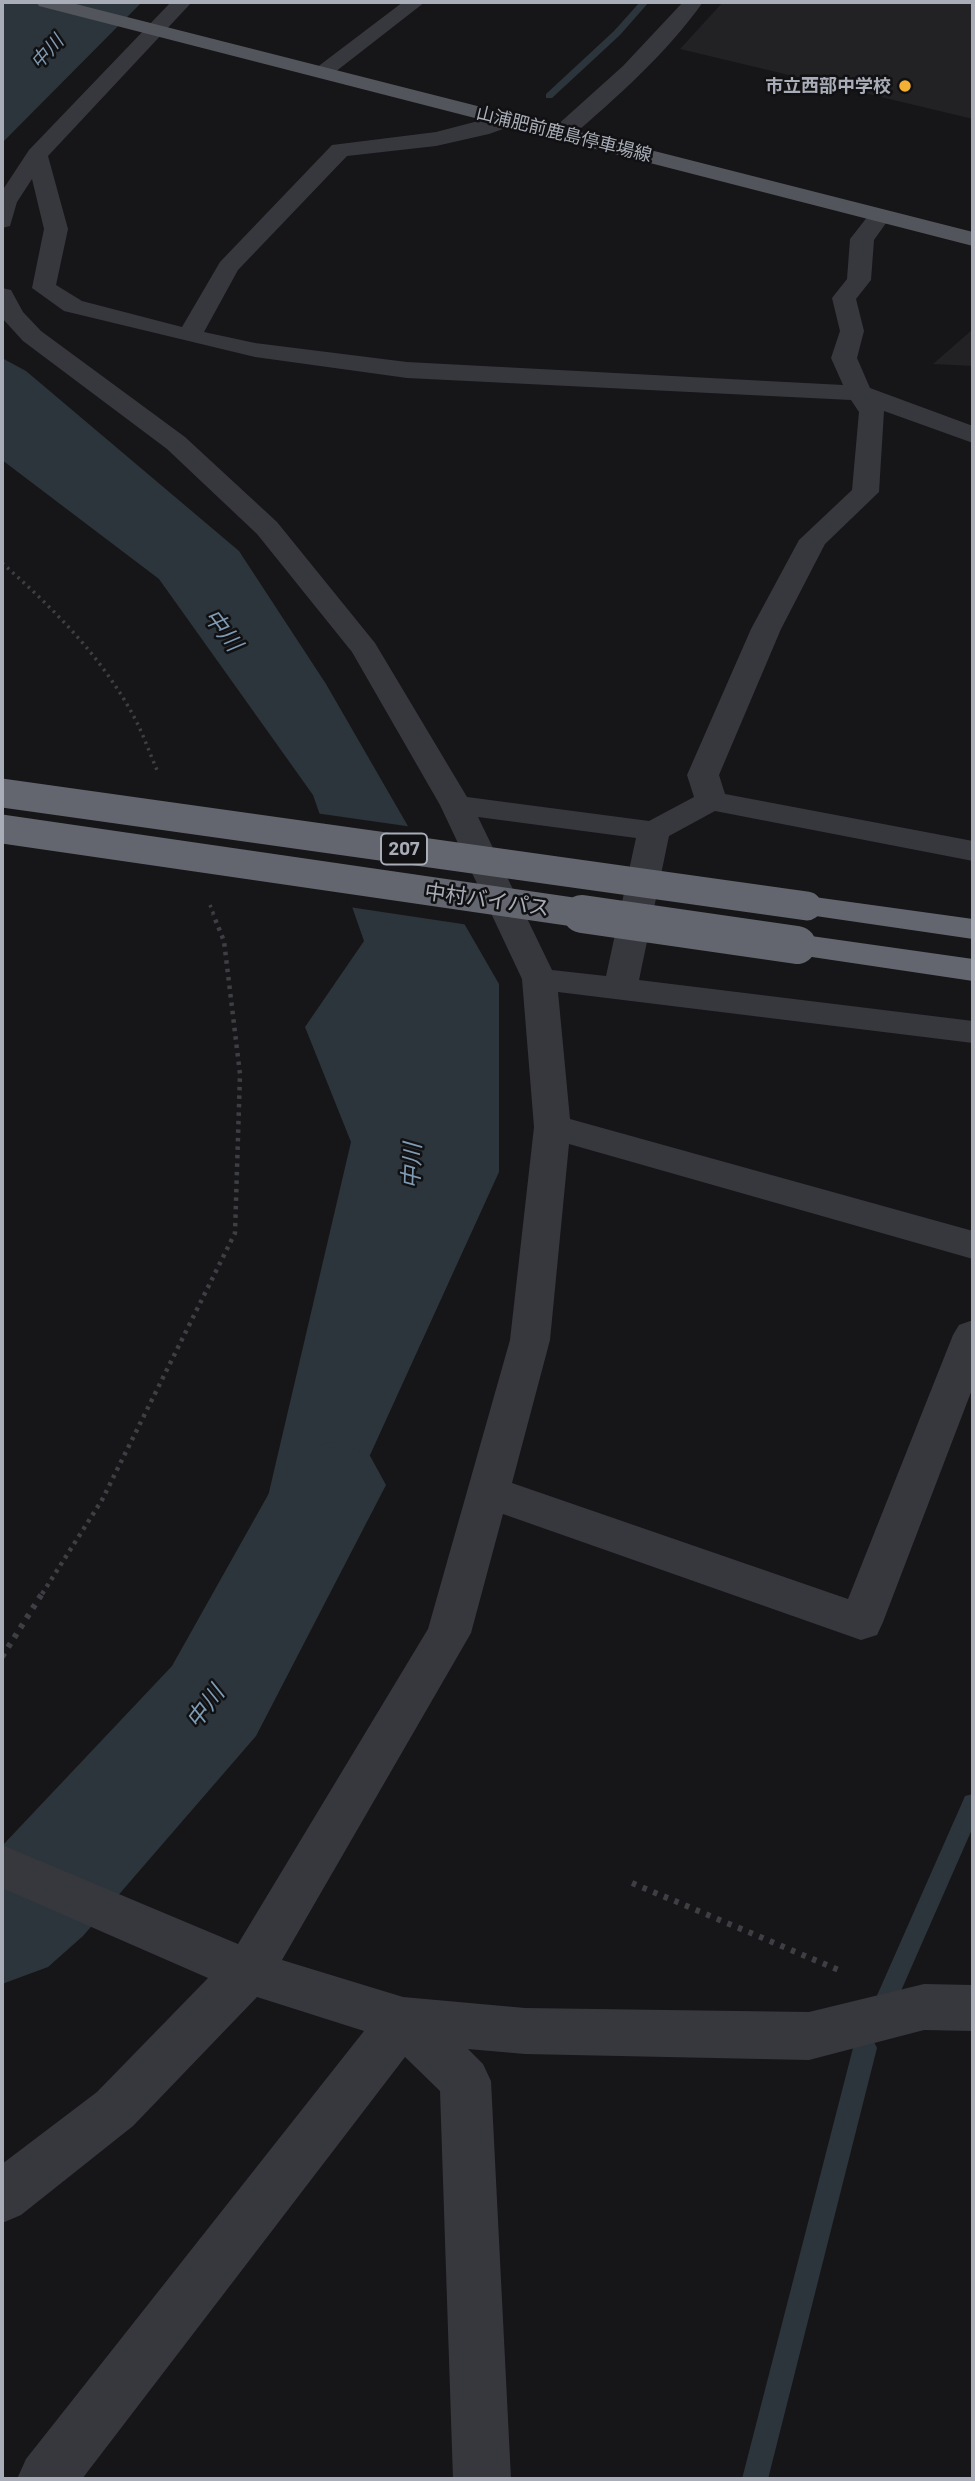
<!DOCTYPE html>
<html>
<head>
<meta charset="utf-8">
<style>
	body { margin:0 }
	#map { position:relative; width:975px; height:2481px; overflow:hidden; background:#161618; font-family:Barlow,sans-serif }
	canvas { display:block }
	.frame { position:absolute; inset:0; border:4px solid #a8adb8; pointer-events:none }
</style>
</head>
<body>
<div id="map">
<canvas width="975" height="2481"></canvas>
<div class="frame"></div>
</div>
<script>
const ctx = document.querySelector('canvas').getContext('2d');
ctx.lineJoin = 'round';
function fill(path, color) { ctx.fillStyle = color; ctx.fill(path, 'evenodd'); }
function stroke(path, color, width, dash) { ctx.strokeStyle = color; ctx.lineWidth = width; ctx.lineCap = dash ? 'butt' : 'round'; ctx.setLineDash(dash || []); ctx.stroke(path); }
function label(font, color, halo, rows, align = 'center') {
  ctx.font = font + ' Barlow,"Noto Sans JP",sans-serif'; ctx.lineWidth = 5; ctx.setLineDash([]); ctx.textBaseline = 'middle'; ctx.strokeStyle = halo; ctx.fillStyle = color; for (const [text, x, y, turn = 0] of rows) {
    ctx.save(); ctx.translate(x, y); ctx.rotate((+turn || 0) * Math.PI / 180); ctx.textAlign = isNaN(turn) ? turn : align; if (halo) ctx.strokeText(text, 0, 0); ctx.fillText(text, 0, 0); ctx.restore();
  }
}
fill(new Path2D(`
	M 723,2 L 973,2 L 973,119 L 680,49 Z
	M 973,329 L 973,366 L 933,364 Z`), '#222225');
fill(new Path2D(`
	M 7,2 L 142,2 L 2,143 L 2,6 Z
	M 2,358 L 26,371 L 239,551 L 326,684 L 499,984 L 499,1172 L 293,1624 L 244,1599 L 351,1142 L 305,1027 L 364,941 L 313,795 L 159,579 L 2,460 Z`), '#2c353c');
fill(new Path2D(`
	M 315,813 L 413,827 L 469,925 L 349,907 Z`), '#161618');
fill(new Path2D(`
	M 640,2 L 649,2 L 620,35 L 552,98 L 546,98 L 546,94 L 614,31 Z
	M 973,1794 L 973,1827 L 897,2000 L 894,2007 L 886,2010 L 878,2007 L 875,2000 L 962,1803 L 965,1796 Z
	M 865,2037 L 873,2040 L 877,2048 L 768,2479 L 742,2479 L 853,2048 L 857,2040 Z`), '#2c353c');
fill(new Path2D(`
	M 330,1442 L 369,1454 L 386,1485 L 256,1736 L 83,1936 L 48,1967 L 2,1984 L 2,1846 L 172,1666 L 291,1454 Z`), '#2c353c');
stroke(new Path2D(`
	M 2,563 C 52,607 101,656 133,715 C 143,733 149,752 157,770
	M 210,905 L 214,915`), '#3d3f44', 3.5, [2.5, 4.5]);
stroke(new Path2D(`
	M 42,1594 L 102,1500 L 235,1233 L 240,1074 L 224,941 L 213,914`), '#3d3f44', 4.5, [3.5, 5]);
stroke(new Path2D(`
	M 2,1657 L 43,1592
	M 632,1883 L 841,1971`), '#3d3f44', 6, [4.5, 7]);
fill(new Path2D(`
	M 171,2 L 192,2 L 48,156 L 68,229 L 56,285 L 82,301 L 182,327 L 220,262 L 332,145 L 436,132 L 509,113 L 517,114 L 520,119 L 517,124 L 489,134 L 436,146 L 347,156 L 238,270 L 204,332 L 255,343 L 407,362 L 843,385 L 831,358 L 840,331 L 832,298 L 847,279 L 850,239 L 872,211 L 888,211 L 891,216 L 874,240 L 871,280 L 856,299 L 864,331 L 857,358 L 870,388 L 973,426 L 973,443 L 884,411 L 879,492 L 825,544 L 781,629 L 719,775 L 725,794 L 973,841 L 973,861 L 715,811 L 669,836 L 639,980 L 973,1021 L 973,1043 L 558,992 L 570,1119 L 973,1231 L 973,1259 L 569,1144 L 550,1340 L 512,1483 L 848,1599 L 953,1335 L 959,1325 L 973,1320 L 973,1387 L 883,1622 L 877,1635 L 861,1640 L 503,1514 L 471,1633 L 282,1960 L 403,1997 L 525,2008 L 809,2012 L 924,1984 L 973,1985 L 973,2031 L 924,2030 L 809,2060 L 525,2054 L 468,2049 L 483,2064 L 491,2081 L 511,2479 L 453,2479 L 440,2091 L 405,2057 L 82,2479 L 17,2479 L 26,2459 L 364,2031 L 257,1997 L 133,2126 L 21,2215 L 2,2223 L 2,2164 L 97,2092 L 208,1978 L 2,1888 L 2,1845 L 238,1944 L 428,1629 L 510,1340 L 534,1127 L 522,979 L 440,805 L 352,652 L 257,534 L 167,449 L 23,341 L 2,318 L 2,288 L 11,290 L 23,312 L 41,331 L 185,437 L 277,522 L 375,643 L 467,797 L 649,821 L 694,797 L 687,775 L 751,629 L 799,540 L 852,490 L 859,412 L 851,400 L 407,378 L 255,357 L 64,311 L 32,288 L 44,229 L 32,179 L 17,202 L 10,226 L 2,228 L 2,191 L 29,150 ZM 478,817 L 636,838 L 606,976 L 552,970 Z
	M 403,2 L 425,2 L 330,76 L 316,76 L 313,72 L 316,68 Z
	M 683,2 L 703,2 C 667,53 617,97 570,138 L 554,138 L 551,133 L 554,128 L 623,66 Z`), '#37383d');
fill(new Path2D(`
	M 36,2 L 68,2 L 973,232 L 973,246 L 39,6 Z`), '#53555c');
fill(new Path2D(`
	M 807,896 L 973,919 L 973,939 L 795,913 L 790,906 L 795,899 Z
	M 797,934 L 973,959 L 973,981 L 785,953 L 780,945 L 785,937 Z`), '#63666e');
stroke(new Path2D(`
	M 2,793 L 807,906
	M 2,829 L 594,915`), '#63666e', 29);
stroke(new Path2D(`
	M 582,914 L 797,945`), '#63666e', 38);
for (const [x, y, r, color] of [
	[905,86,7,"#f2b134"]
]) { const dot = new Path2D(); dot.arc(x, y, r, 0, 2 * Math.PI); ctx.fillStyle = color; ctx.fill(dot); stroke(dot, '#111113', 2.5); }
label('bold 18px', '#a8adb8', '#111113', [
	["市立西部中学校",891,86]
], 'right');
label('18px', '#a8adb8', '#111113', [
	["山浦肥前鹿島停車場線",564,134,14]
]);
label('italic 19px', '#7f9bb3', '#111113', [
	["中川",47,52,-48]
]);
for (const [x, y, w] of [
	[404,849,46]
]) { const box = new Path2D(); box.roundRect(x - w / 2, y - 15.5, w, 31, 5); ctx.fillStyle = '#111113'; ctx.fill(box); stroke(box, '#a8adb8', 2); }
label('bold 19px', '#a8adb8', null, [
	["207",404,849]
]);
label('21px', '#a8adb8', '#111113', [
	["中村バイパス",487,900,8]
]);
label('italic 23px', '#7f9bb3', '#111113', [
	["中川",223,630,53],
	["中川",412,1166,-88],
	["中川",205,1707,-53]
]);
</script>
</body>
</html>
